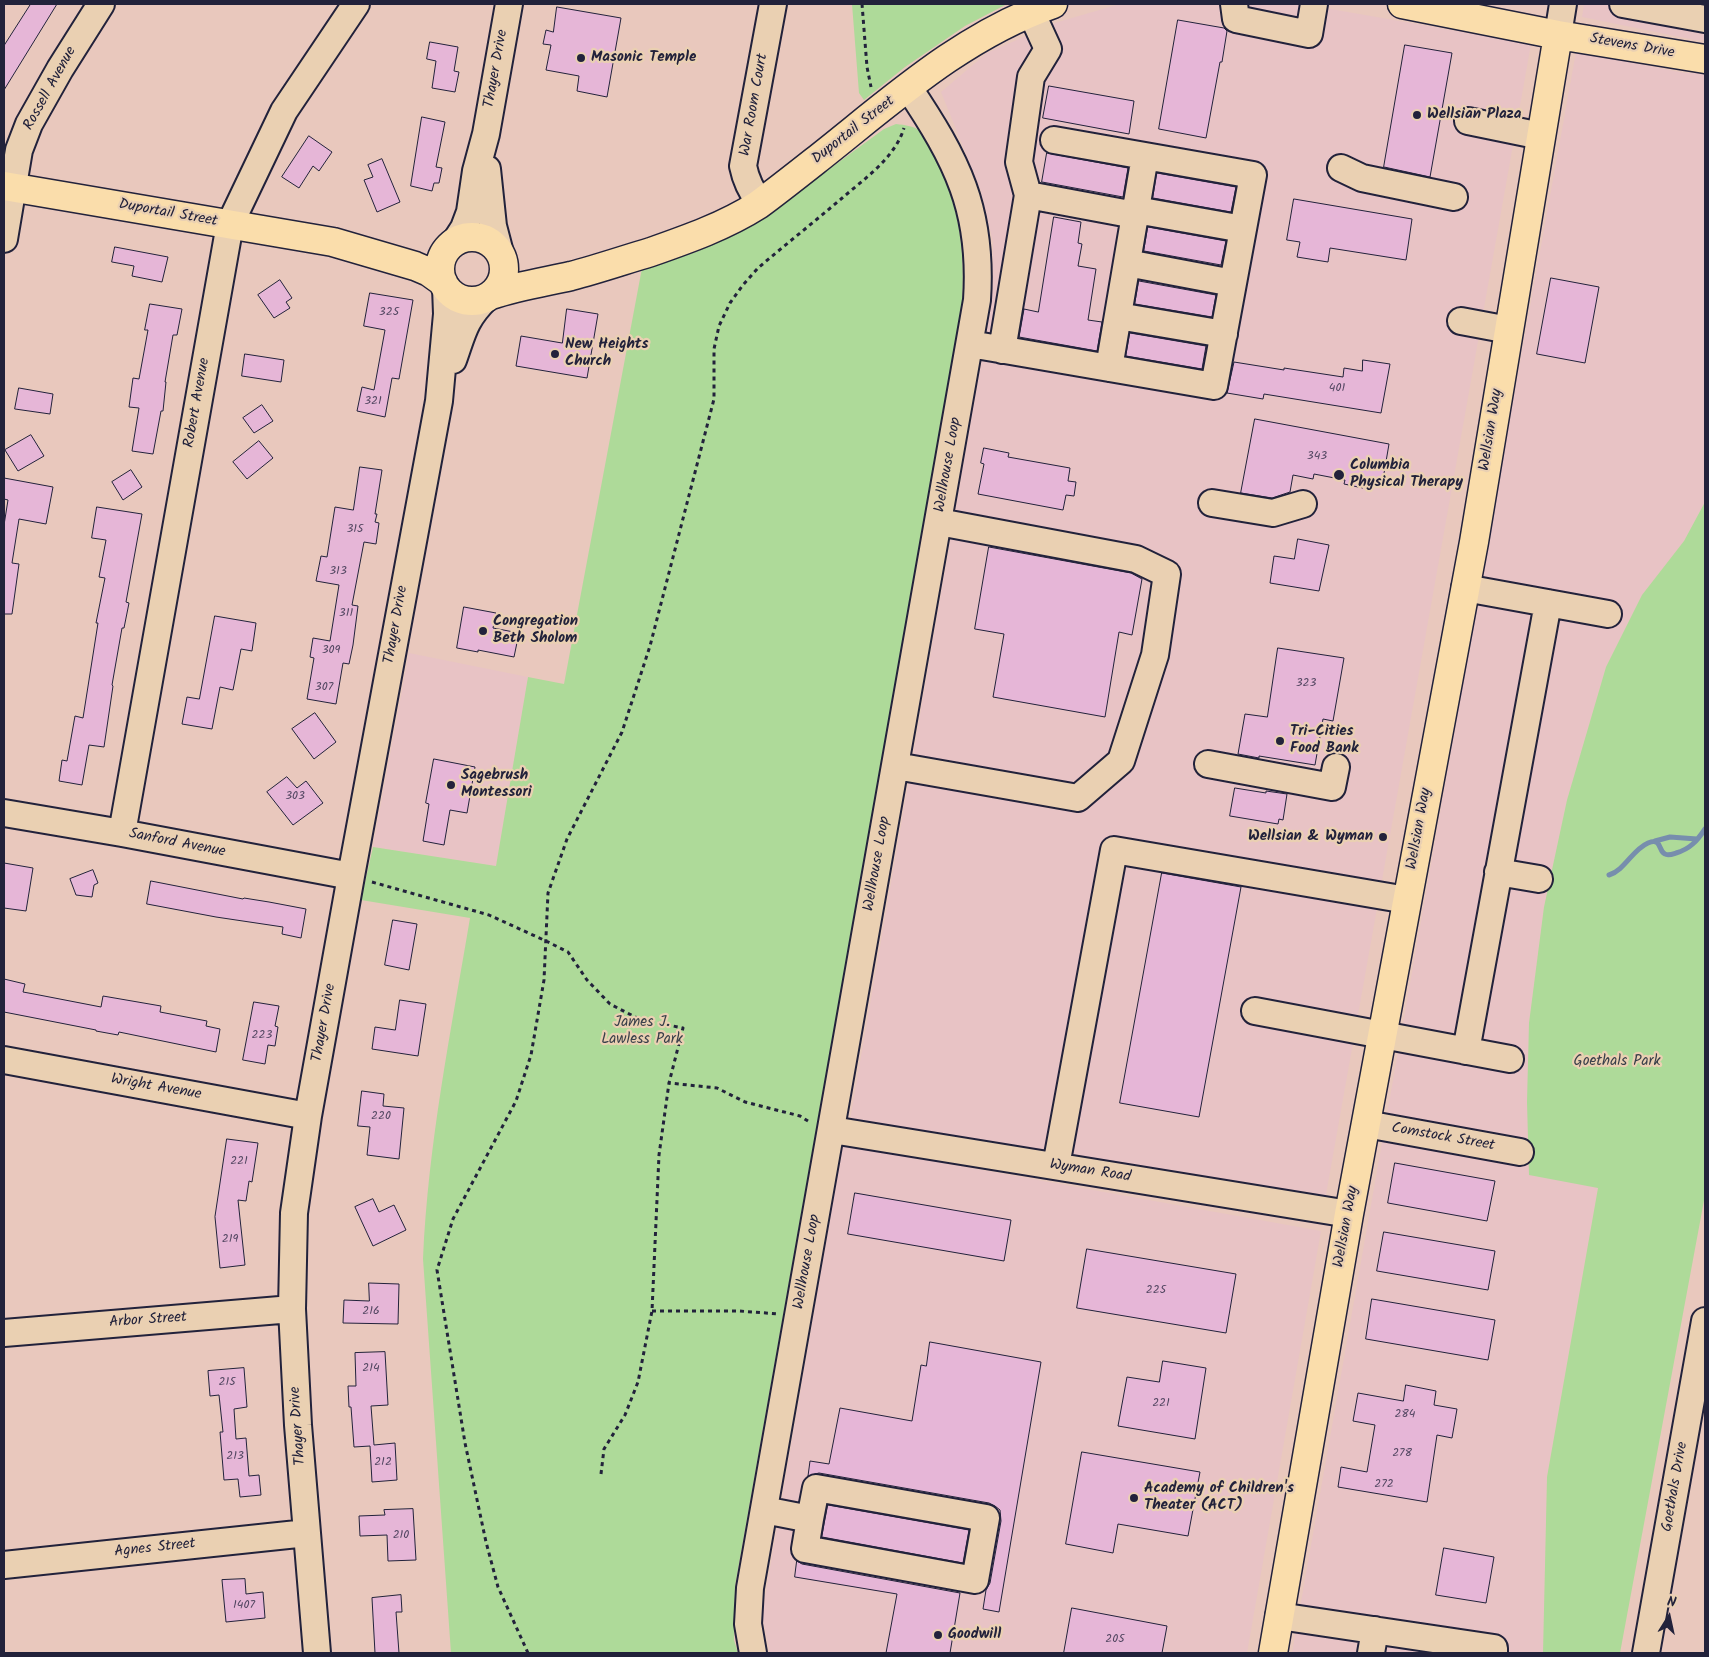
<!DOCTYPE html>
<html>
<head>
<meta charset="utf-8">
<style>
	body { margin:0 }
	#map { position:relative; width:1709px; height:1657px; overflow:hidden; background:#e9c8bd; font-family:Kalam,sans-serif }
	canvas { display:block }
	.frame { position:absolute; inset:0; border:5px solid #22223b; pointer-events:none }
	.north { position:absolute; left:1644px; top:1592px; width:50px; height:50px; -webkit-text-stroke:4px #ead0b2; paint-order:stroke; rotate:10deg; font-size:14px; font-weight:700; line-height:20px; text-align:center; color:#22223b }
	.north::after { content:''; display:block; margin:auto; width:18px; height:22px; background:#22223b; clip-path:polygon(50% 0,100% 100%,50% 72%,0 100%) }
</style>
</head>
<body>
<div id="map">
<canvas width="1709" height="1657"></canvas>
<div class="frame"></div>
<div class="north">N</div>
</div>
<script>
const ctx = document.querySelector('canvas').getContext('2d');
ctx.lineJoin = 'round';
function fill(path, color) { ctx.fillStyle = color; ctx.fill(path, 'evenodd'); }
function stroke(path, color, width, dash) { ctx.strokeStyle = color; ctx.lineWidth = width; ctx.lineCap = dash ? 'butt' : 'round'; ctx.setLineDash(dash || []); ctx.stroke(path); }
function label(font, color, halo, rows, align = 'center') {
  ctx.font = font + ' Kalam,sans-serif'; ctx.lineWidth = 4.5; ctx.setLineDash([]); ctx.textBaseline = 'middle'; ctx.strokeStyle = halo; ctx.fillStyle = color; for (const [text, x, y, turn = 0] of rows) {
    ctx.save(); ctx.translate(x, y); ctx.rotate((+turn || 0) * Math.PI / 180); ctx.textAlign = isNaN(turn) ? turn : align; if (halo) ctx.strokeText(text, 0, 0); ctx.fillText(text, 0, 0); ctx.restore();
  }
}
fill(new Path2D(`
	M 1120,4 L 1302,4 L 1531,44 L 1325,1200 L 850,1120 L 992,300 L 993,242 L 981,191 L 941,92 L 987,53 L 1058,22 Z
	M 1584,4 L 1705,4 L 1705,40 L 1695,40 L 1582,17 Z
	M 1576,52 L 1685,73 L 1705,73 L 1705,502 L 1684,541 L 1642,595 L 1606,667 L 1567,800 L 1544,907 L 1529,1023 L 1598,1188 L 1547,1477 L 1543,1653 L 1292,1653 L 1496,496 Z
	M 409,653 L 528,677 L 496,866 L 373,847 Z
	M 843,1145 L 1321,1231 L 1247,1653 L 770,1653 L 762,1615 Z`), '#e8c3c5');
fill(new Path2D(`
	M 852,4 L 1007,4 L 965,26 L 905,67 L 864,100 L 859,93 Z
	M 896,124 C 905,125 915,126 921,132 C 928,138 933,151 936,159 C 961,210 965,252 962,308 L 735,1586 L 734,1640 L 738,1653 L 451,1653 L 423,1259 C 428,1144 451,1031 470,918 L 361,900 L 373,847 L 496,866 L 528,677 L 564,684 L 642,268 L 696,252 L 747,227 L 806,186 L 884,129 Z
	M 1705,502 L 1705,1195 L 1620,1653 L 1543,1653 L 1547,1477 L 1598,1188 L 1529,1175 L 1527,1102 L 1529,1023 L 1544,907 L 1567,800 L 1606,667 L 1642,595 L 1684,541 Z`), '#aeda99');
stroke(new Path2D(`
	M 1655,841 L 1670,837 L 1697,839
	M 1609,875 C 1625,870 1632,850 1648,843 C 1662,837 1658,851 1665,854 C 1668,856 1673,854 1676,853 C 1690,849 1697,841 1705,829`), '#778ead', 5);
const building = new Path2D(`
	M 31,4 L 57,4 L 4,90 L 4,46 Z
	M 557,7 L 621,18 L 607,97 L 577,91 L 579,76 L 546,70 L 551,45 L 543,44 L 546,30 L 553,32 Z
	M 1178,20 L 1224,28 L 1227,31 L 1222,62 L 1220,62 L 1206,138 L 1159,129 Z
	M 430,42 L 458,47 L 454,71 L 459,72 L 455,92 L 432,88 L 436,61 L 427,59 Z
	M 1405,45 L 1452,53 L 1430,177 L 1384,167 Z
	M 1049,86 L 1134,101 L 1129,134 L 1043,118 Z
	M 422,117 L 445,122 L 436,167 L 442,168 L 439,183 L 434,183 L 432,191 L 411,186 Z
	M 309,136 L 332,152 L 319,171 L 313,166 L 299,188 L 282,177 Z
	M 1047,153 L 1128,168 L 1123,197 L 1042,182 Z
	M 382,159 L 400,202 L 377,212 L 364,180 L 373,177 L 368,165 Z
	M 1157,173 L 1236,187 L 1231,212 L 1153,198 Z
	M 1294,199 L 1412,219 L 1406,260 L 1330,248 L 1328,262 L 1297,257 L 1300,242 L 1287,240 Z
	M 1054,217 L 1081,222 L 1078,243 L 1082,244 L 1078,266 L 1096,269 L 1088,320 L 1102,322 L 1097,351 L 1019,337 L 1024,309 L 1038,312 Z
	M 1148,227 L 1226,241 L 1221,265 L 1144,251 Z
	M 115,247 L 168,257 L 162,282 L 132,276 L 134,266 L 112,262 Z
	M 1551,278 L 1599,287 L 1585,363 L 1537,354 Z
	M 280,280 L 292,298 L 286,302 L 290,308 L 274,318 L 258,295 Z
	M 1139,281 L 1216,295 L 1212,317 L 1135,304 Z
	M 370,293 L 413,300 L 399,379 L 392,378 L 385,417 L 357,411 L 362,387 L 374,390 L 385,330 L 364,326 Z
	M 150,304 L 182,309 L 177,335 L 173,335 L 165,382 L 166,382 L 163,411 L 161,411 L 153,454 L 132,451 L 139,408 L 129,407 L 133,378 L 139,379 L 148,330 L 145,330 Z
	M 567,309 L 598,314 L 587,378 L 516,366 L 521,336 L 562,343 Z
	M 1130,333 L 1206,346 L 1202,369 L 1126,356 Z
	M 245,354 L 284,360 L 281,382 L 242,376 Z
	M 1363,360 L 1390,364 L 1381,413 L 1264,394 L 1263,399 L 1227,393 L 1234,362 L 1284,370 L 1284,368 L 1343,377 L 1344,368 L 1362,371 Z
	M 19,388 L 53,394 L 50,414 L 15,409 Z
	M 262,405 L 273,421 L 254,433 L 243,418 Z
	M 1255,419 L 1389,444 L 1382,485 L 1364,482 L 1363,488 L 1344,484 L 1345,480 L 1314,474 L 1313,479 L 1293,475 L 1290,492 L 1272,498 L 1241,493 Z
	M 31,435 L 44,456 L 18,471 L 5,450 Z
	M 259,441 L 273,458 L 247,479 L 233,462 Z
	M 984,448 L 1009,453 L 1008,457 L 1070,468 L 1068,481 L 1076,482 L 1074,496 L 1066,495 L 1063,510 L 978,494 L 984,464 L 981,463 Z
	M 360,467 L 382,470 L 375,514 L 377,514 L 375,522 L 379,523 L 376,544 L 364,542 L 352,605 L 358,606 L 353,645 L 349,664 L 343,663 L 336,704 L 307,699 L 314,658 L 310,657 L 313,638 L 330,641 L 339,585 L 316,581 L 321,556 L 327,557 L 335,507 L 353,510 Z
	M 131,470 L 142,487 L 123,500 L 112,482 Z
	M 4,478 L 53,487 L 46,524 L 19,519 L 12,563 L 19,564 L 12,614 L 4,614 L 4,525 L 8,500 L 4,499 Z
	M 97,507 L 142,514 L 126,602 L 129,603 L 124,628 L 122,628 L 112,685 L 113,686 L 104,747 L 89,745 L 82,785 L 59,781 L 62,760 L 67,761 L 75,716 L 83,718 L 98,623 L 96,623 L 105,578 L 99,577 L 106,540 L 92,538 Z
	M 1298,539 L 1329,545 L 1319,591 L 1270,583 L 1274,556 L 1294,559 Z
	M 989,547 L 1131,573 L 1142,579 L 1132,635 L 1119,632 L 1105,717 L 993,697 L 1004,634 L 975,629 Z
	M 464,607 L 496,613 L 493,628 L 519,633 L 514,657 L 478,650 L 478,652 L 457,648 Z
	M 215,616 L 256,623 L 252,651 L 241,649 L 233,690 L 220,687 L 212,729 L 182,724 L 187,697 L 199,699 Z
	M 1278,648 L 1344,658 L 1333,721 L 1323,719 L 1315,765 L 1259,756 L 1259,758 L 1238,754 L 1245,714 L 1267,717 Z
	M 315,713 L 336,742 L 314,759 L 292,729 Z
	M 434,759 L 475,767 L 467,813 L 450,810 L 444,845 L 423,841 L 429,804 L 426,803 Z
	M 287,777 L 297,788 L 306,781 L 323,803 L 293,825 L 267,792 Z
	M 1235,788 L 1266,793 L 1266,791 L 1287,794 L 1283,820 L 1279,819 L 1278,824 L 1230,816 Z
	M 4,863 L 33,868 L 26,911 L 4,908 Z
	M 93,870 L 98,883 L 94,885 L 92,897 L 76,895 L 70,879 Z
	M 1162,873 L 1241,887 L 1199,1117 L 1120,1103 Z
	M 151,881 L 243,899 L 244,898 L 269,902 L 306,909 L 301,938 L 282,934 L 283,927 L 216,917 L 147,904 Z
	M 393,920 L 417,924 L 409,970 L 385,965 Z
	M 4,979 L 25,984 L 23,992 L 34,994 L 101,1007 L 103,996 L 161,1006 L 160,1012 L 207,1021 L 206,1026 L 220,1029 L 216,1052 L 119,1032 L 118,1035 L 96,1031 L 96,1030 L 4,1012 Z
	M 400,1000 L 426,1004 L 418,1056 L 372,1049 L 375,1027 L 395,1030 Z
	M 254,1002 L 279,1006 L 275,1026 L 278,1027 L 275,1046 L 268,1045 L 265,1064 L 243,1060 Z
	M 362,1091 L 384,1094 L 383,1106 L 404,1108 L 399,1159 L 367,1155 L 370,1127 L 358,1126 Z
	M 227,1139 L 258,1143 L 252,1182 L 249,1181 L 246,1201 L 238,1200 L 245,1265 L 220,1268 L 215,1217 Z
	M 1395,1163 L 1495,1181 L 1487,1221 L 1388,1203 Z
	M 855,1193 L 1011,1220 L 1004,1261 L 848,1234 Z
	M 373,1199 L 379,1212 L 394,1205 L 406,1230 L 373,1246 L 355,1207 Z
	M 1384,1232 L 1495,1251 L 1488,1290 L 1377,1271 Z
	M 1087,1249 L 1236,1274 L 1226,1333 L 1077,1308 Z
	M 369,1283 L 399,1284 L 398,1324 L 343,1323 L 344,1300 L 369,1301 Z
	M 1372,1299 L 1495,1320 L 1488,1360 L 1366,1339 Z
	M 930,1342 L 1041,1362 L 999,1612 L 983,1609 L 986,1590 L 990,1583 L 1001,1521 L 1000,1510 L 995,1506 L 989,1503 L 819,1473 L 808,1476 L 810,1461 L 829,1464 L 840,1408 L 912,1421 L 921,1365 L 926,1366 Z
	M 385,1352 L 388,1405 L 371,1406 L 374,1445 L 395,1443 L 397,1480 L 372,1482 L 370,1446 L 354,1447 L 351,1407 L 349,1407 L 348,1386 L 356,1386 L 355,1353 Z
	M 1163,1361 L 1206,1368 L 1195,1439 L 1118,1426 L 1127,1377 L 1159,1382 Z
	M 244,1368 L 247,1407 L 234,1409 L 236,1439 L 246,1438 L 249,1476 L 259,1475 L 261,1495 L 240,1497 L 238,1479 L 224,1480 L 220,1432 L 223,1432 L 219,1395 L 210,1396 L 208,1371 Z
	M 1406,1385 L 1436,1391 L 1434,1405 L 1457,1409 L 1452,1438 L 1437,1435 L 1427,1502 L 1338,1487 L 1341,1467 L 1367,1472 L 1375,1425 L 1353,1421 L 1358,1393 L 1403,1401 Z
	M 1082,1452 L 1200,1472 L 1188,1536 L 1118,1524 L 1113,1553 L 1066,1544 Z
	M 828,1505 L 969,1530 L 963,1563 L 822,1537 Z
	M 413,1509 L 416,1560 L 388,1561 L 387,1535 L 360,1536 L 359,1516 L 385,1515 L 384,1510 Z
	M 1444,1548 L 1494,1557 L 1486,1603 L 1436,1595 Z
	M 797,1561 L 802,1564 L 960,1593 L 950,1653 L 886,1653 L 897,1594 L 795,1577 Z
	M 245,1579 L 246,1594 L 263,1592 L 265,1618 L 226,1622 L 222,1580 Z
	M 401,1595 L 402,1612 L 396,1612 L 399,1653 L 375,1653 L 372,1598 Z
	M 1072,1608 L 1167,1626 L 1162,1653 L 1064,1653 Z`);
fill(building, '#e6b6d7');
stroke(building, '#22223b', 1);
const minor = new Path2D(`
	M 1234,4 L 1236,19 L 1309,34 L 1314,4
	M 1623,4 L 1705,19
	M 1558,35 L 1563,4
	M 1468,121 L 1541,136
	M 1341,168 L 1362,178 L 1454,197
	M 487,169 L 493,226 L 499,249
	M 1028,195 L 1135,215
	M 760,203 C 751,191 746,181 743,166 L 773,4
	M 1136,210 L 1243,229
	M 4,239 L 19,150 L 29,124 L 60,69 L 101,4
	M 455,242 L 464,228 L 470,212 L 476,171 L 486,134 L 509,4
	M 1127,263 L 1233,283
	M 1118,316 L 1224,334
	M 1461,321 L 1509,330
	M 970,344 L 1214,386 L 1253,175 L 1054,140
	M 1002,350 L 1028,195 L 1019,162 L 1031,77 L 1048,49 L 1031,12
	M 453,360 C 463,332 464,320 486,298
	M 1109,368 L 1145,156
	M 1212,503 L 1273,513 L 1303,504
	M 1465,588 L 1608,614
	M 1208,764 L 1332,787 L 1336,767
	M 896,766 L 1078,798 L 1121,761 L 1155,655 L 1167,574 L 1136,559 L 939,522
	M 4,813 L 122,833 L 351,876
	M 122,833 L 230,224 L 284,111 L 356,4
	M 1498,872 L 1539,879
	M 1255,1011 L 1510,1059
	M 1466,1051 L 1548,603
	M 4,1060 L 308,1116
	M 1366,1124 L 1520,1152
	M 832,1130 L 1349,1214
	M 1056,1166 L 1114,850 L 1407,900
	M 4,1333 L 292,1309
	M 764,1510 L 810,1519 L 816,1488 L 986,1518 L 975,1580 L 805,1549 L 810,1519
	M 4,1565 L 307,1533
	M 1279,1616 L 1494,1648 L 1494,1653
	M 317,1653 L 298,1425 L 292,1309 L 294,1213 L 308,1116 L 351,876 L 439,401 L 447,314 L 446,287
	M 753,1653 L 748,1624 L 750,1588 L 977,300 C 983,210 957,160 908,87
	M 1371,1653 L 1375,1630
	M 1646,1653 L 1705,1321`);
const major = new Path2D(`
	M 1402,4 L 1558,35 L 1705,59
	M 4,186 L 333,242 L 415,266 L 429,272 L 443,282
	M440 269a32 32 0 1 1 64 0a32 32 0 1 1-64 0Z
	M 491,295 C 517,286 544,282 571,276 C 598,269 624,260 651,252 C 688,239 725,226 758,205 C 777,191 796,176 815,161 C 890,102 961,36 1053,4
	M 1273,1653 L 1349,1214 L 1474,542 L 1558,35`);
stroke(minor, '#22223b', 30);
stroke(major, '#22223b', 31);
stroke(new Path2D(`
	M 862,4 L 867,67 L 871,87
	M 372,882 L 489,915 L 546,941 L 568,952 L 587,980 L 610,1004 L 639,1019 L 683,1028 L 669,1083 L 717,1088 L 745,1102 L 800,1116 L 811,1123
	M 652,1311 L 739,1311 L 779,1314
	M 601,1474 L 604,1449 L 625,1415 L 638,1382 L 652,1311 L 659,1155 L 669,1083
	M 528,1653 L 498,1587 L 486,1542 L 465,1443 L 437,1270 L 453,1219 L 516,1101 L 531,1055 L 544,980 L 548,893 L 567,839 L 622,732 L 650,646 L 714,399 L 714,349 L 719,326 L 730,303 L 743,285 L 758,268 C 785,245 814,222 841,199 C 864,179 895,158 904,128`), '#22223b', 3, [4, 4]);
stroke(minor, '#ead0b2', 26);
stroke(major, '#faddab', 28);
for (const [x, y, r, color] of [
	[581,58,5,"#22223b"],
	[1417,115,5,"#22223b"],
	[555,354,5,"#22223b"],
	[1339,475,6,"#22223b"],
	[483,631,5,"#22223b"],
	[1280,741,5,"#22223b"],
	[451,785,5,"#22223b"],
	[1383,837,5,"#22223b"],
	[1134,1498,5,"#22223b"],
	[938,1635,5,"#22223b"]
]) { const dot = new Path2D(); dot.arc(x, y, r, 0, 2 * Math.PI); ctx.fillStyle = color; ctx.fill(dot); stroke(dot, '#ead0b2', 2); }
label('12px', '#534762', null, [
	["325",389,313],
	["401",1337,389],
	["321",373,402],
	["343",1317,457],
	["315",355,530],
	["313",338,572],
	["311",346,614],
	["309",331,651],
	["323",1306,684],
	["307",324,688],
	["303",295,797],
	["223",262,1036],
	["220",381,1117],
	["221",239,1162],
	["219",230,1240],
	["225",1156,1291],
	["216",371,1312],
	["214",371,1369],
	["215",227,1383],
	["221",1161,1404],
	["284",1405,1415],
	["278",1402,1454],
	["213",235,1457],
	["212",383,1463],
	["272",1384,1485],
	["210",401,1536],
	["1407",244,1606],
	["205",1115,1640]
]);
label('15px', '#22223b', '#ead0b2', [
	["Stevens Drive",1632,47,10],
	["Thayer Drive",497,69,-80],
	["Rossell Avenue",51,89,-61],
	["War Room Court",755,105,-80],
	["Duportail Street",854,131,-38],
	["Duportail Street",168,214,10],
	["Robert Avenue",198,403,-80],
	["Wellsian Way",1492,430,-81],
	["Wellhouse Loop",949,465,-80],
	["Thayer Drive",397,625,-80],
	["Wellsian Way",1420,829,-80],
	["Sanford Avenue",177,844,11],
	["Wellhouse Loop",878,864,-80],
	["Thayer Drive",325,1023,-80],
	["Wright Avenue",156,1088,10],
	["Comstock Street",1443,1138,10],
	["Wyman Road",1090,1172,9],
	["Wellsian Way",1347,1227,-80],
	["Wellhouse Loop",808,1262,-80],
	["Arbor Street",148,1321,-4],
	["Thayer Drive",299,1426,-94],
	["Goethals Drive",1676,1487,-80],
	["Agnes Street",155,1549,-6]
]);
label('bold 15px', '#22223b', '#ead0b2', [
	["Masonic Temple",591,58],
	["Wellsian Plaza",1427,115],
	["New Heights",565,345],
	["Church",565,362],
	["Columbia",1350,466],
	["Physical Therapy",1350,483],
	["Congregation",493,622],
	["Beth Sholom",493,639],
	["Tri-Cities",1290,732],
	["Food Bank",1290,749],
	["Sagebrush",461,776],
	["Montessori",461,793],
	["Wellsian & Wyman",1373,837,"right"],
	["Academy of Children's",1144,1489],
	["Theater (ACT)",1144,1506],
	["Goodwill",948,1635]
], 'left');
label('15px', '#373e49', '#ead0b2', [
	["James J.",642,1023],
	["Lawless Park",642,1040],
	["Goethals Park",1617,1062]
]);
</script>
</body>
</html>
